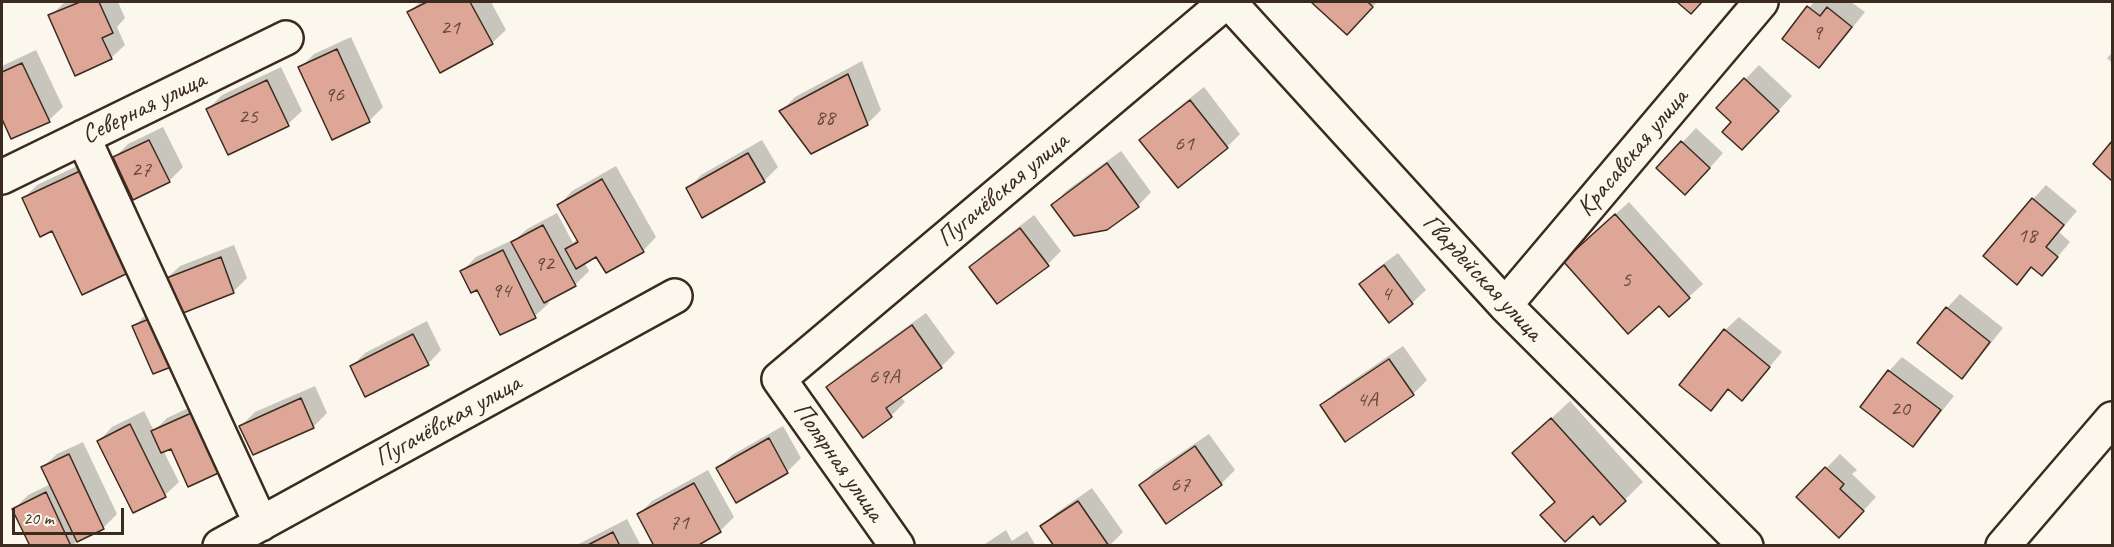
<!DOCTYPE html>
<html>
<head>
<meta charset="utf-8">
<style>
	body { margin:0 }
	#map { position:relative; width:2114px; height:547px; overflow:hidden; background:#fbf7ec; font-family:Caveat,sans-serif }
	canvas { display:block }
	.frame { position:absolute; inset:0; border:3px solid #3b2a1e; pointer-events:none }
	.scale { position:absolute; left:12px; top:508px; width:112px; height:27px; box-sizing:border-box; border:3px solid #3b2a1e; border-top:0; padding-left:8px; font-size:18px; line-height:21px; white-space:nowrap; color:#3b2a1e; -webkit-text-stroke:4px #fbf7ec; paint-order:stroke }
</style>
</head>
<body>
<div id="map">
<canvas width="2114" height="547"></canvas>
<div class="frame"></div>
<div class="scale">20 m</div>
</div>
<script>
const ctx = document.querySelector('canvas').getContext('2d');
ctx.lineJoin = 'round';
function fill(path, color) { ctx.fillStyle = color; ctx.fill(path, 'evenodd'); }
function stroke(path, color, width, dash) { ctx.strokeStyle = color; ctx.lineWidth = width; ctx.lineCap = dash ? 'butt' : 'round'; ctx.setLineDash(dash || []); ctx.stroke(path); }
function label(font, color, halo, rows, align = 'center') {
  ctx.font = font + ' Caveat,sans-serif'; ctx.lineWidth = 4.5; ctx.setLineDash([]); ctx.textBaseline = 'middle'; ctx.strokeStyle = halo; ctx.fillStyle = color; for (const [text, x, y, turn = 0] of rows) {
    ctx.save(); ctx.translate(x, y); ctx.rotate((+turn || 0) * Math.PI / 180); ctx.textAlign = isNaN(turn) ? turn : align; if (halo) ctx.strokeText(text, 0, 0); ctx.fillText(text, 0, 0); ctx.restore();
  }
}
fill(new Path2D(`
	M 65,2 L 118,2 L 125,18 L 117,27 L 125,45 L 111,58 L 50,16 Z
	M 420,2 L 491,2 L 506,30 L 492,43 L 409,12 Z
	M 1314,2 L 1377,2 L 1347,33 Z
	M 1814,2 L 1851,2 L 1865,12 L 1832,53 L 1819,66 L 1784,38 Z
	M 351,37 L 383,107 L 369,121 L 300,68 L 314,54 Z
	M 36,50 L 63,107 L 49,120 L 12,137 L 2,116 L 2,66 Z
	M 2112,53 L 2112,63 L 2107,58 Z
	M 862,61 L 881,110 L 867,124 L 781,111 L 795,97 Z
	M 1759,65 L 1792,96 L 1756,135 L 1733,122 L 1718,108 Z
	M 281,67 L 302,111 L 288,124 L 228,153 L 208,109 L 222,95 Z
	M 1204,87 L 1240,134 L 1227,147 L 1141,140 L 1155,126 Z
	M 163,127 L 183,167 L 169,181 L 115,157 L 128,144 Z
	M 1696,128 L 1723,153 L 1699,180 L 1658,168 Z
	M 762,140 L 778,167 L 764,181 L 688,189 L 701,175 Z
	M 1121,151 L 1151,192 L 1138,206 L 1053,205 L 1066,191 Z
	M 94,158 L 141,258 L 53,229 L 23,199 L 37,185 Z
	M 616,166 L 656,237 L 643,251 L 597,255 L 584,262 L 589,271 L 575,285 L 547,300 L 549,303 L 535,316 L 478,288 L 462,271 L 476,257 L 517,238 L 527,229 L 557,213 L 573,243 L 578,238 L 559,205 L 572,191 Z
	M 2046,185 L 2077,211 L 2059,232 L 2070,242 L 2055,260 L 2033,266 L 2017,283 L 2033,199 Z
	M 1629,202 L 1703,284 L 1669,315 L 1659,304 L 1578,248 Z
	M 1034,215 L 1061,251 L 1048,264 L 971,267 L 985,253 Z
	M 234,245 L 247,278 L 233,292 L 166,279 L 180,266 Z
	M 1398,253 L 1426,290 L 1412,303 L 1361,284 L 1375,270 Z
	M 1960,294 L 2003,328 L 1975,363 L 1962,377 L 1947,308 Z
	M 147,313 L 184,352 L 134,327 Z
	M 926,313 L 955,353 L 941,367 L 900,396 L 905,402 L 891,416 L 863,436 L 828,387 L 841,374 Z
	M 1739,317 L 1782,352 L 1742,399 L 1730,388 L 1710,409 L 1725,330 Z
	M 427,321 L 441,350 L 428,364 L 351,367 L 365,353 Z
	M 1403,346 L 1427,380 L 1413,394 L 1322,406 L 1336,392 Z
	M 1902,357 L 1954,396 L 1926,431 L 1913,445 L 1889,371 Z
	M 315,386 L 327,413 L 313,427 L 241,426 L 255,412 Z
	M 212,397 L 172,447 L 164,452 L 179,482 L 165,495 L 99,441 L 112,427 L 144,411 L 154,431 L 167,418 Z
	M 1570,401 L 1643,482 L 1601,523 L 1593,514 L 1542,515 L 1556,501 L 1514,453 Z
	M 783,426 L 801,458 L 788,471 L 736,501 L 718,468 L 732,455 Z
	M 1209,434 L 1235,470 L 1221,484 L 1141,485 L 1154,471 Z
	M 83,442 L 117,514 L 103,528 L 78,540 L 72,546 L 32,546 L 14,509 L 28,495 L 51,484 L 43,467 L 57,454 Z
	M 1840,454 L 1857,470 L 1852,474 L 1876,497 L 1853,522 L 1798,497 Z
	M 708,470 L 734,517 L 720,531 L 639,514 L 652,501 Z
	M 1092,488 L 1123,532 L 1109,546 L 1056,546 L 1042,527 L 1056,513 Z
	M 627,519 L 641,546 L 575,546 Z
	M 1006,530 L 1012,541 L 1027,531 L 1036,546 L 982,546 Z`), '#0003');
const building = new Path2D(`
	M 80,2 L 99,2 L 113,33 L 102,38 L 112,59 L 75,76 L 48,15 Z
	M 427,2 L 470,2 L 493,44 L 440,73 L 407,12 Z
	M 1311,2 L 1368,2 L 1373,7 L 1347,35 Z
	M 1677,2 L 1702,2 L 1691,14 Z
	M 1807,6 L 1820,16 L 1827,7 L 1852,27 L 1819,68 L 1782,39 Z
	M 337,49 L 370,122 L 332,140 L 298,67 Z
	M 22,63 L 50,122 L 11,139 L 2,119 L 2,72 Z
	M 848,74 L 868,125 L 811,154 L 779,111 Z
	M 1744,78 L 1779,111 L 1742,150 L 1722,132 L 1731,122 L 1716,108 Z
	M 267,80 L 289,126 L 228,155 L 206,109 Z
	M 1190,100 L 1228,148 L 1178,188 L 1139,140 Z
	M 149,140 L 170,182 L 133,200 L 113,157 Z
	M 1681,141 L 1710,168 L 1685,195 L 1656,168 Z
	M 2112,141 L 2112,181 L 2093,164 Z
	M 748,153 L 765,182 L 702,218 L 686,188 Z
	M 1107,163 L 1139,207 L 1107,230 L 1074,236 L 1051,205 Z
	M 80,171 L 128,273 L 82,295 L 52,231 L 40,237 L 22,198 Z
	M 602,179 L 644,252 L 606,273 L 596,257 L 576,269 L 565,249 L 578,242 L 557,205 Z
	M 2032,198 L 2064,225 L 2046,247 L 2058,257 L 2042,276 L 2031,267 L 2017,285 L 1983,256 Z
	M 1615,214 L 1690,298 L 1669,317 L 1659,306 L 1628,334 L 1563,261 Z
	M 543,225 L 576,286 L 544,303 L 511,242 Z
	M 1020,228 L 1049,266 L 997,304 L 969,267 Z
	M 503,250 L 536,318 L 500,335 L 477,290 L 471,293 L 460,271 Z
	M 221,257 L 234,293 L 178,315 L 164,279 Z
	M 1384,265 L 1413,304 L 1389,323 L 1359,284 Z
	M 1946,307 L 1990,342 L 1962,379 L 1917,343 Z
	M 149,319 L 171,367 L 153,374 L 132,326 Z
	M 912,325 L 942,368 L 886,408 L 892,417 L 863,438 L 826,387 Z
	M 1724,329 L 1770,367 L 1742,401 L 1728,389 L 1711,411 L 1679,385 Z
	M 413,334 L 429,365 L 365,397 L 350,366 Z
	M 1389,359 L 1414,395 L 1345,442 L 1320,405 Z
	M 1888,370 L 1941,410 L 1913,447 L 1860,407 Z
	M 301,398 L 314,428 L 253,455 L 239,426 Z
	M 198,410 L 225,470 L 188,487 L 171,449 L 161,453 L 151,431 Z
	M 1551,418 L 1626,501 L 1600,525 L 1593,516 L 1565,542 L 1540,515 L 1555,502 L 1512,453 Z
	M 130,424 L 166,497 L 133,513 L 97,441 Z
	M 769,438 L 788,473 L 736,503 L 716,468 Z
	M 1195,446 L 1222,485 L 1166,524 L 1139,485 Z
	M 69,454 L 104,529 L 77,542 L 41,467 Z
	M 1825,467 L 1844,484 L 1840,489 L 1864,511 L 1839,538 L 1796,497 Z
	M 694,483 L 721,532 L 697,546 L 654,546 L 637,514 Z
	M 46,492 L 71,546 L 30,546 L 12,509 Z
	M 1078,501 L 1109,546 L 1054,546 L 1040,526 Z
	M 613,532 L 620,546 L 586,546 Z`);
fill(building, '#dea697');
stroke(building, '#3b2a1e', 1.5);
const minor = new Path2D(`
	M 1229,2 L 1505,305 L 1746,546
	M 83,137 L 261,524
	M 2,177 L 286,38
	M 1505,305 L 1761,2
	M 220,546 L 675,296
	M 897,546 L 779,379 L 1226,2
	M 2003,546 L 2112,419`);
stroke(minor, '#3b2a1e', 38);
stroke(minor, '#fbf7ec', 33);
label('22px', '#64493c', null, [
	["21",450,28],
	["9",1817,33],
	["96",334,95],
	["25",248,117],
	["88",825,118],
	["61",1184,144],
	["27",141,170],
	["18",2027,236],
	["92",544,264],
	["5",1626,280],
	["94",501,291],
	["4",1386,294],
	["69А",884,377],
	["4А",1367,400],
	["20",1900,409],
	["67",1180,485],
	["71",679,523]
]);
label('26px', '#3b2a1e', '#fbf7ec', [
	["Северная улица",144,108,-26],
	["Красавская улица",1633,153,-50],
	["Пугачёвская улица",1003,190,-40],
	["Гвардейская улица",1482,278,47],
	["Пугачёвская улица",448,421,-29],
	["Полярная улица",838,462,55]
]);
</script>
</body>
</html>
